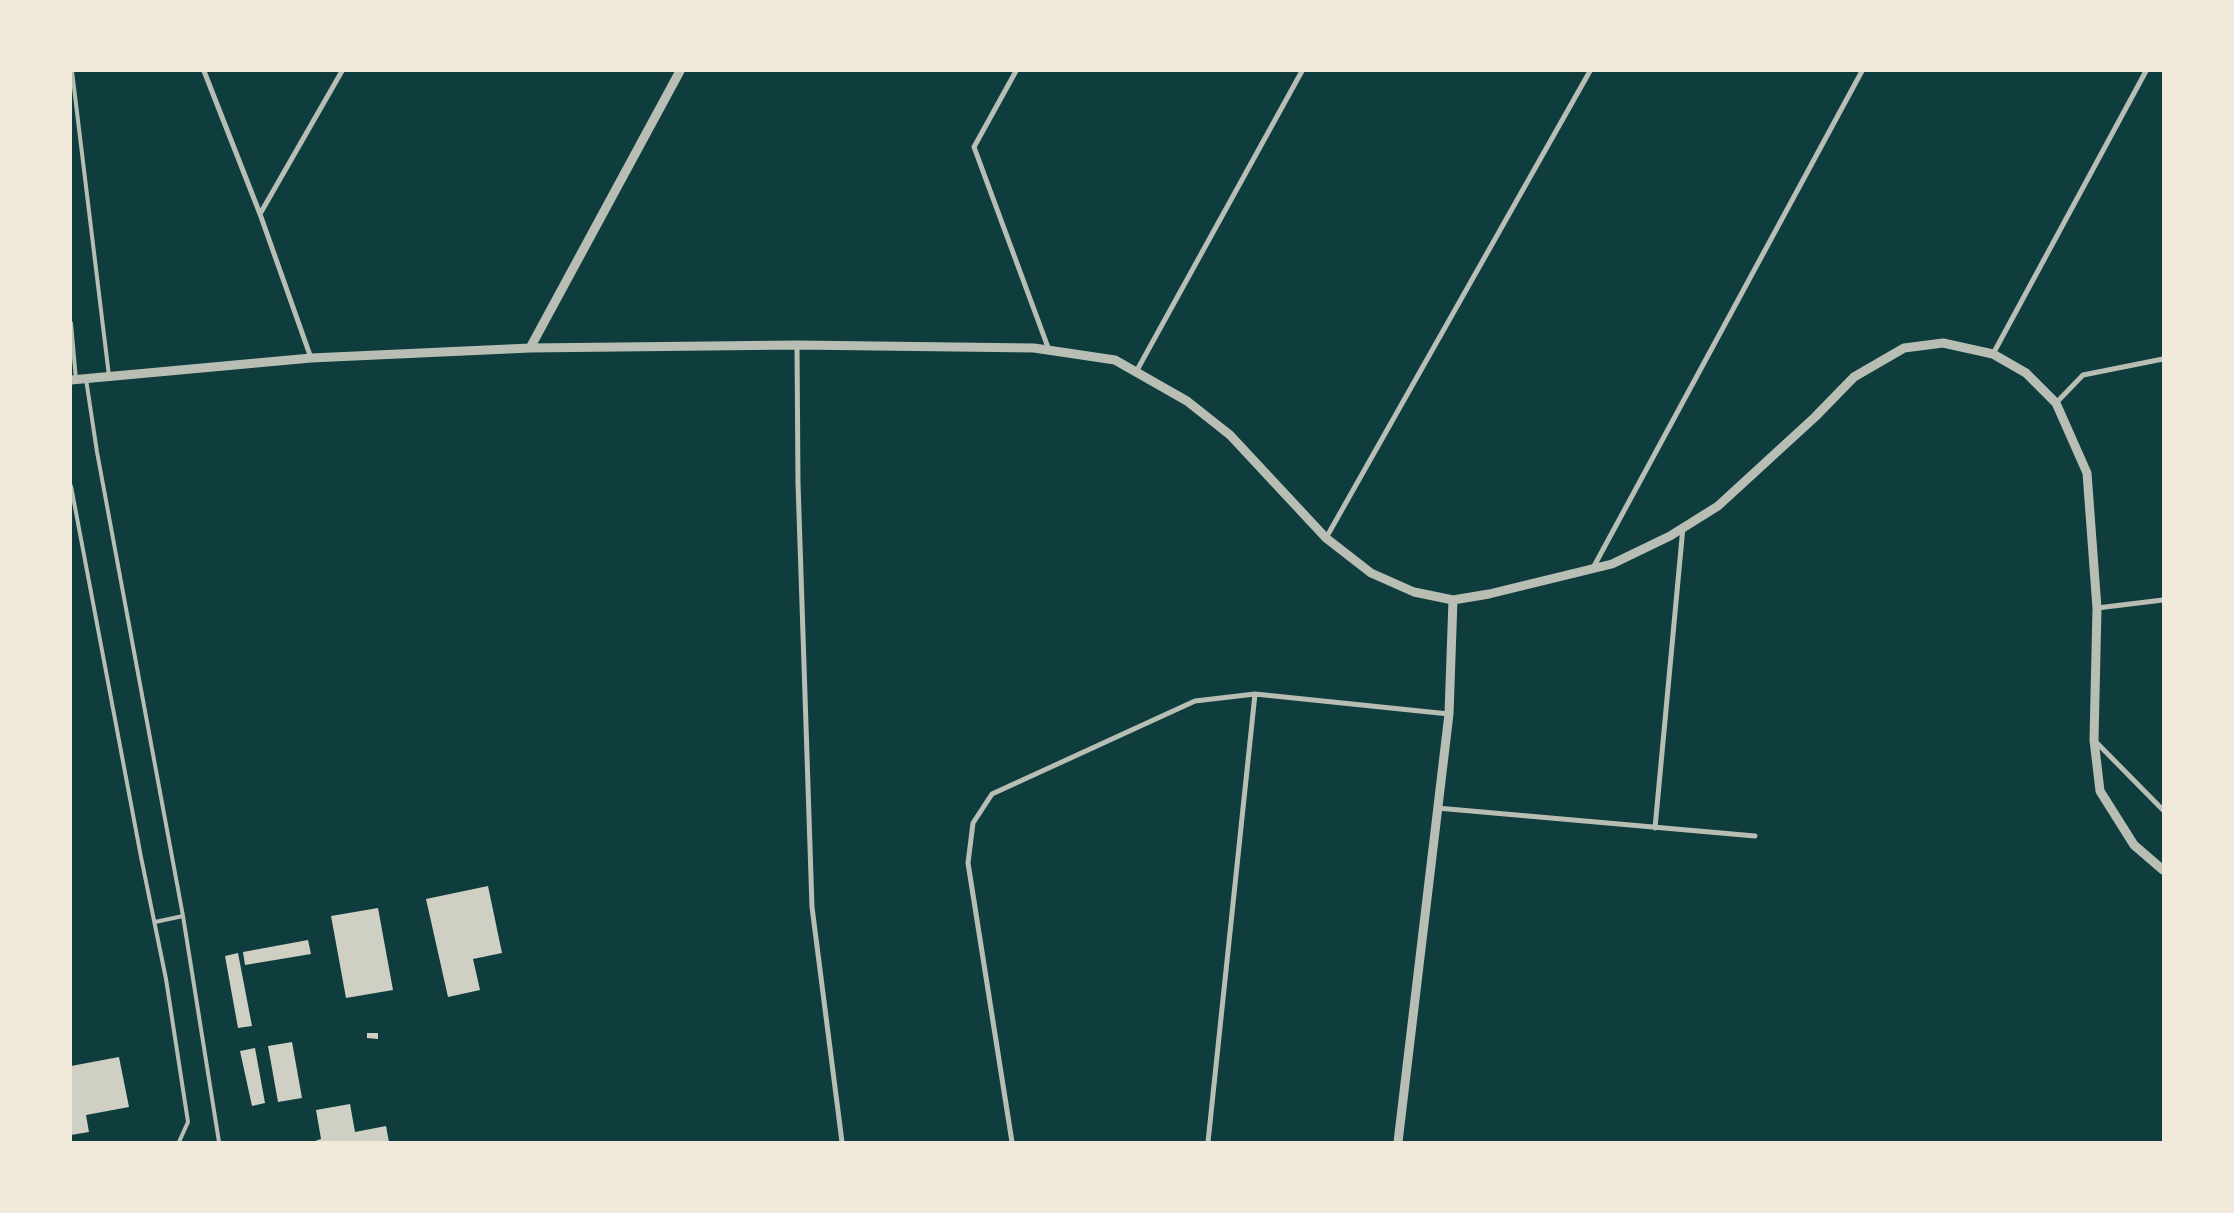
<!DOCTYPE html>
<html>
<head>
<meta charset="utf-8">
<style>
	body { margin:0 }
	#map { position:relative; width:2234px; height:1213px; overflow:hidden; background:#0f3d3e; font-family:"Titillium Web",sans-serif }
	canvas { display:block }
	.frame { position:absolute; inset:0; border:72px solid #f1e9da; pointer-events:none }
</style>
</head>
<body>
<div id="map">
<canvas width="2234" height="1213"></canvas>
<div class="frame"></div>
</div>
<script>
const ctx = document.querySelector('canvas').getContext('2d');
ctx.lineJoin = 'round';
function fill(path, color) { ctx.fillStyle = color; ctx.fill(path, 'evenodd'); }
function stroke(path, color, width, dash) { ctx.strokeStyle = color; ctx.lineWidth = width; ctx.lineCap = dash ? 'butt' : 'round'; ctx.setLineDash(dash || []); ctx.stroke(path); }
fill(new Path2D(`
	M 488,886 L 502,953 L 473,959 L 480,990 L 448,997 L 426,899 Z
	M 378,908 L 393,990 L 346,998 L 331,916 Z
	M 308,940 L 311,954 L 245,965 L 243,952 Z
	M 238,953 L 252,1026 L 238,1028 L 225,956 Z
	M 367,1033 L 378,1033 L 378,1039 L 367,1038 Z
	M 292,1042 L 302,1098 L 278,1102 L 268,1046 Z
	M 255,1048 L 265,1103 L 252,1106 L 240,1051 Z
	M 119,1057 L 129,1107 L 86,1115 L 89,1132 L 71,1135 L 71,1066 Z
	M 350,1104 L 355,1132 L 386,1126 L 389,1142 L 312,1142 L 321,1139 L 316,1110 Z`), '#cfcfc3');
stroke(new Path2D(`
	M 72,71 L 109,376
	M 71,323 L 76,380
	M 86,379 L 97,452 L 183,916 L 219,1142
	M 71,486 L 141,857 L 166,979 L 188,1122 L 179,1142
	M 155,922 L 183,916`), '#b8beb3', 4);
stroke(new Path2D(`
	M 204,71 L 260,214 L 311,358
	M 1016,71 L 974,147 L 1049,350
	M 260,214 L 342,71
	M 797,345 L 798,483 L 812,907 L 842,1142
	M 1993,354 L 2146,71
	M 1136,372 L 1302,71
	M 2056,403 L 2083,375 L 2163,359
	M 1326,538 L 1590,71
	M 1593,568 L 1862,71
	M 2097,608 L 2163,600
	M 2095,741 L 2163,810
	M 1437,808 L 1755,836
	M 1655,828 L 1683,527
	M 1012,1142 L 968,863 L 973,823 L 992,794 L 1195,701 L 1255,694 L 1449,714
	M 1208,1142 L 1255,694`), '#b8beb3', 5);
stroke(new Path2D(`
	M 530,348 L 680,71
	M 71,380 L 311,358 L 530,348 L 797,345 L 1034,348 L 1115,360 L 1187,401 L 1230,435 L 1326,538 L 1371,573 L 1414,592 L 1453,600 L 1489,594 L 1612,564 L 1670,536 L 1718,506 L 1815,417 L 1854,377 L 1904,348 L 1943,343 L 1993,354 L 2026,373 L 2056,403 L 2087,473 L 2097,608 L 2094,740 L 2100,791 L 2134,845 L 2163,870
	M 1398,1142 L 1449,714 L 1453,600`), '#b8beb3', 9);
</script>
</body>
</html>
